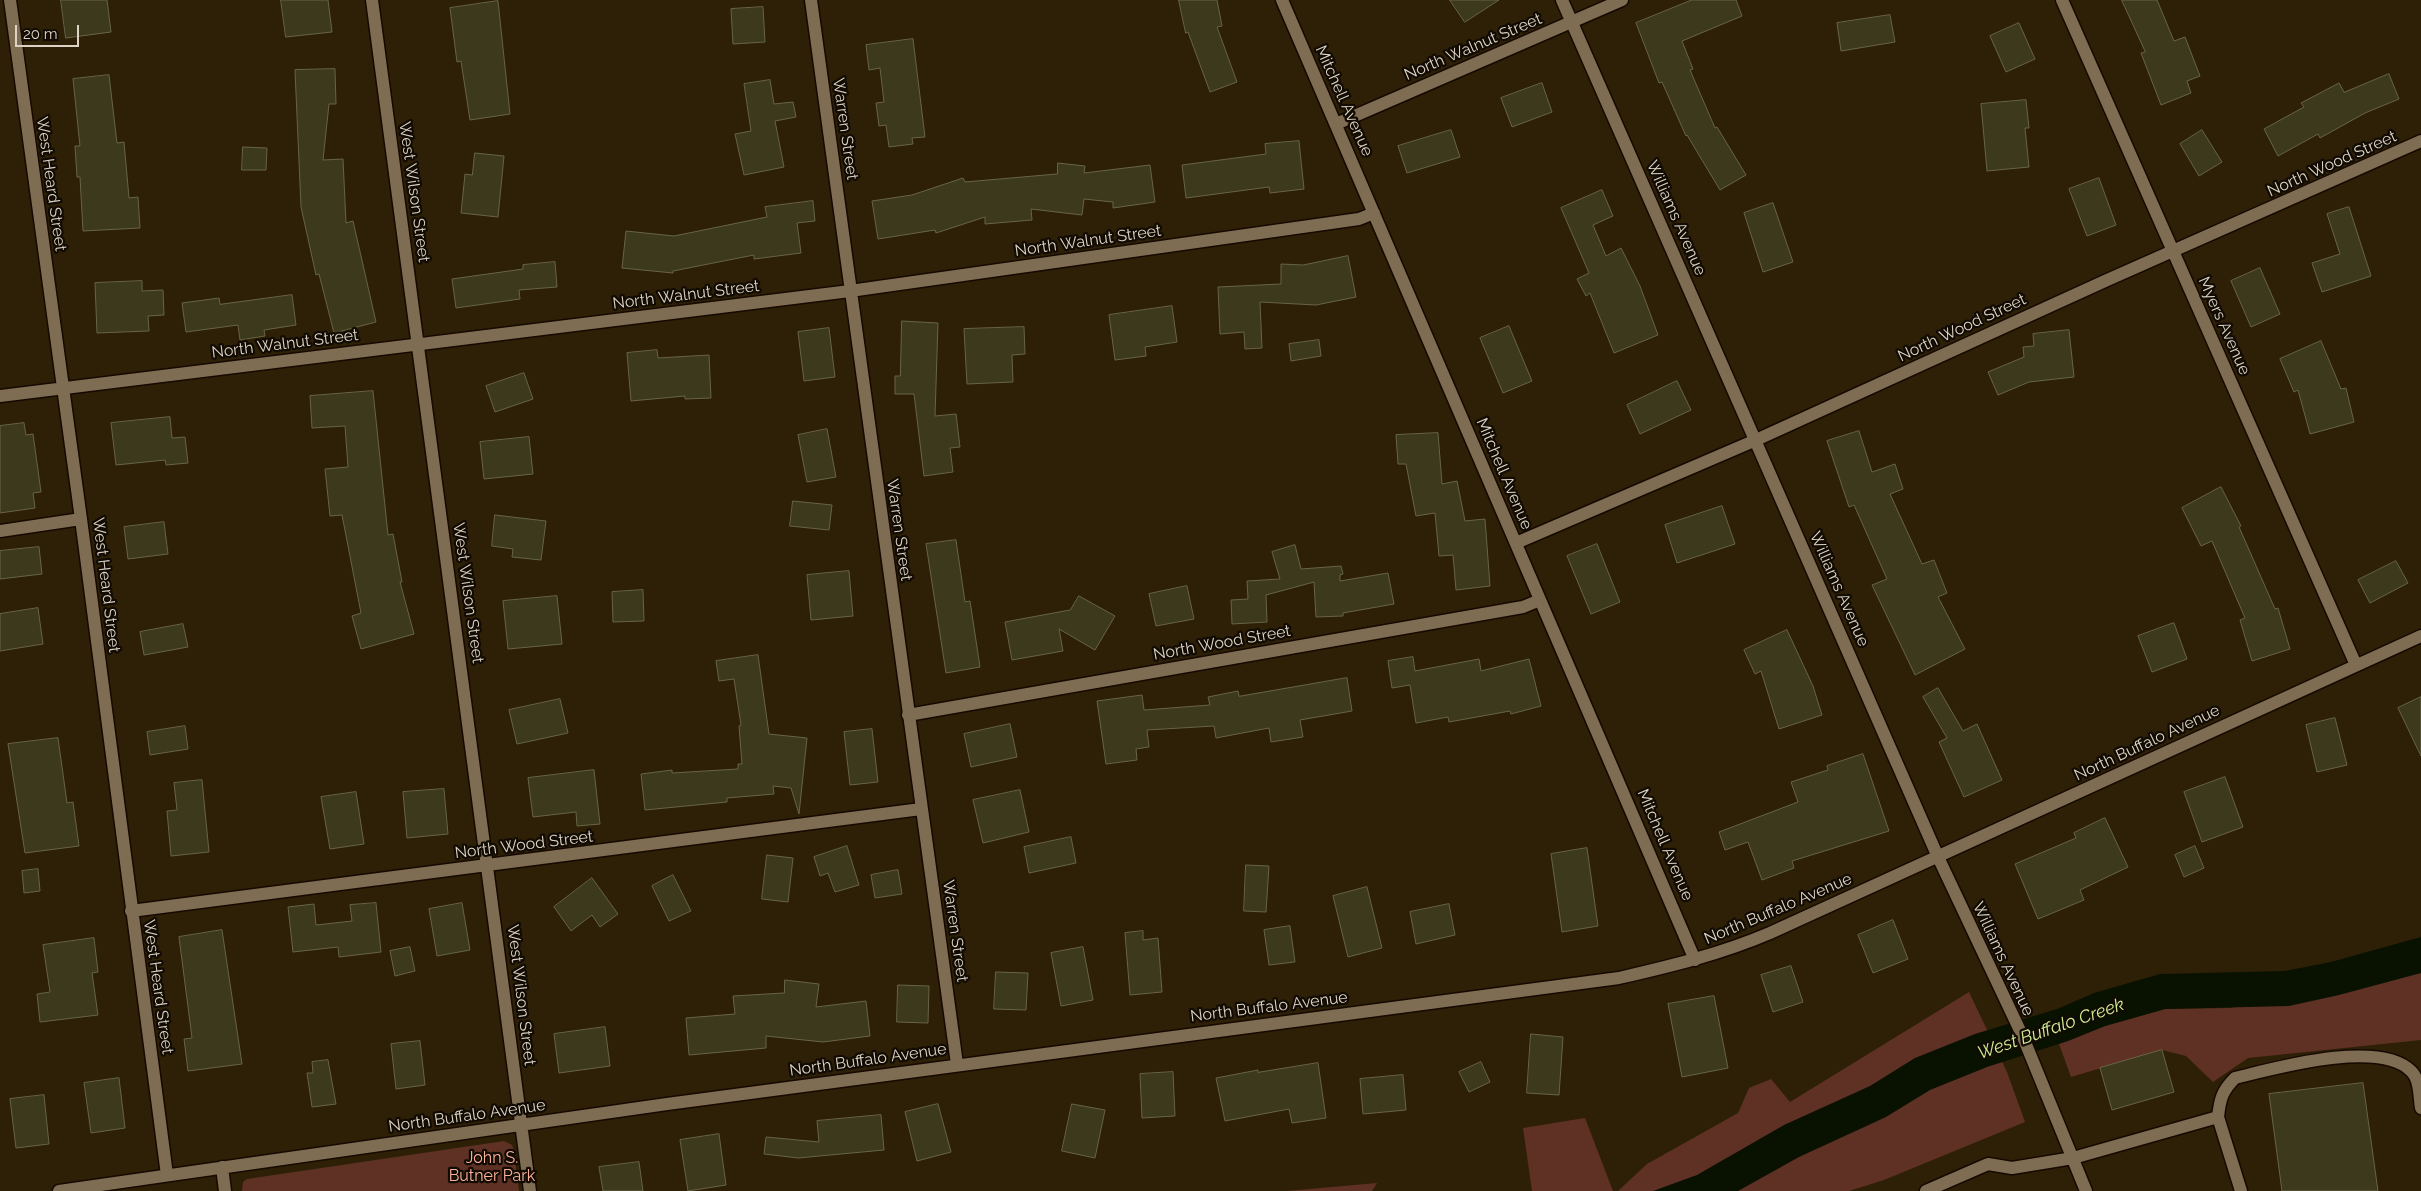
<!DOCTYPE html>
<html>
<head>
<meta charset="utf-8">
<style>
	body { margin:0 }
	#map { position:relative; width:2421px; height:1191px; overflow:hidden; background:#2e2006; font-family:Raleway,sans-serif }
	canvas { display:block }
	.scale { position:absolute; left:15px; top:25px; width:64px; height:22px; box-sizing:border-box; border:2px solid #dcd3c4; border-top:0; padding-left:6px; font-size:15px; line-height:18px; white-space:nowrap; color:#dcd3c4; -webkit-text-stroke:4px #110b03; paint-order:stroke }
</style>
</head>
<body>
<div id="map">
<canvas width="2421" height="1191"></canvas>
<div class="scale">20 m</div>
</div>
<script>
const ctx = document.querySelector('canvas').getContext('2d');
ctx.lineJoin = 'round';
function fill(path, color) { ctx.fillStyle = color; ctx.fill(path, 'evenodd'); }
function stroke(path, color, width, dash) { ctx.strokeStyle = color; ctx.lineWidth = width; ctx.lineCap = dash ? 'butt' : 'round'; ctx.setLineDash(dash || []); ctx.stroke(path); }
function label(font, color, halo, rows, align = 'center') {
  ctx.font = font + ' Raleway,sans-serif'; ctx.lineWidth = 4.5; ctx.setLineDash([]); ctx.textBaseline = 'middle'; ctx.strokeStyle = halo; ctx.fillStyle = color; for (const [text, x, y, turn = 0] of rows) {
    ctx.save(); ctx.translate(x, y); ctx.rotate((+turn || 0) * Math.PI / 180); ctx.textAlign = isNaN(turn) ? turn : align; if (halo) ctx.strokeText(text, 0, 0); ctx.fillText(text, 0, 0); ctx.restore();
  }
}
fill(new Path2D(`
	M 2421,973 L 2421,1040 L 2248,1058 L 2213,1082 L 2186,1056 L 2162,1050 L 2071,1077 L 2059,1044 L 2105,1026 L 2165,1009 L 2230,1008 Z
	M 1969,992 L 2007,1072 L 2025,1122 L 1884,1180 L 1849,1191 L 1618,1191 L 1647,1164 L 1738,1113 L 1749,1088 L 1771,1079 L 1790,1102 Z
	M 1585,1118 L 1613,1191 L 1532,1191 L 1523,1128 Z
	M 504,1141 L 512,1145 L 514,1151 L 519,1191 L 242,1191 L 243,1182 L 247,1179 Z
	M 1377,1183 L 1372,1191 L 1287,1191 Z`), '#5e3124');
fill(new Path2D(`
	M 2421,937 L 2421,973 L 2339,995 L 2289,1006 L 2165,1009 L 2105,1026 L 2068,1041 L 1987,1067 L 1930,1090 L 1886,1117 L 1799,1157 L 1738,1191 L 1653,1191 L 1697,1175 L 1784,1125 L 1870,1086 L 1915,1058 L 1975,1034 L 2057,1009 L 2094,993 L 2160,974 L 2285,971 L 2331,962 Z`), '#091100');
const building = new Path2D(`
	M 61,0 L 107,0 L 111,32 L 66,38 Z
	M 281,0 L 328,0 L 332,32 L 286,37 Z
	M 1179,0 L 1217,0 L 1222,26 L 1217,27 L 1237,82 L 1210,92 L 1188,32 L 1186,33 Z
	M 1450,0 L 1499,0 L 1465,22 Z
	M 1692,0 L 1736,0 L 1742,16 L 1682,41 L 1693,69 L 1690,70 L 1715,128 L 1717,127 L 1746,175 L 1720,190 L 1687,135 L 1686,136 L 1662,82 L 1659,83 L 1636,23 Z
	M 2122,0 L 2157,0 L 2174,41 L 2185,37 L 2200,76 L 2187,81 L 2191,93 L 2161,105 L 2141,53 L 2145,52 Z
	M 498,1 L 510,114 L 470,120 L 461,61 L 457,62 L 450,8 Z
	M 763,7 L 765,42 L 733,44 L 731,9 Z
	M 1890,15 L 1895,42 L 1841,51 L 1837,23 Z
	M 2019,23 L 2035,59 L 2006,72 L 1990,36 Z
	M 913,39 L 925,137 L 912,138 L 913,144 L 889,147 L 886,125 L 879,126 L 876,103 L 884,102 L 880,68 L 869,70 L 866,45 Z
	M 335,69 L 336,104 L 329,104 L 323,160 L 343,159 L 346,223 L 353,221 L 376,322 L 334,333 L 319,274 L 316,275 L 301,207 L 295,70 Z
	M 2389,74 L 2399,99 L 2365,113 L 2320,138 L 2318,134 L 2278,156 L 2264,129 L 2304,107 L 2301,103 L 2339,83 L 2344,92 Z
	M 109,75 L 117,143 L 124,142 L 129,198 L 138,197 L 140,228 L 83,231 L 80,177 L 77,177 L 75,146 L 80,146 L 73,79 Z
	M 770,80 L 774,104 L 793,102 L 796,117 L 775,121 L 784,167 L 744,175 L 735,134 L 751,131 L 744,84 Z
	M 1542,83 L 1552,112 L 1512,127 L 1501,98 Z
	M 2026,100 L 2029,128 L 2025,128 L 2029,167 L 1987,171 L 1981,104 Z
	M 1451,130 L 1460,157 L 1407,173 L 1398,146 Z
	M 2202,130 L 2222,162 L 2199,176 L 2180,144 Z
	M 1299,141 L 1304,189 L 1270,193 L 1269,187 L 1186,198 L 1182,165 L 1266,154 L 1265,144 Z
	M 243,147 L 267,148 L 266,170 L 242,170 Z
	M 475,153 L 504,156 L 498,217 L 461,213 L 465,174 L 472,175 Z
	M 1058,163 L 1085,166 L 1084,173 L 1150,165 L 1155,202 L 1113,208 L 1113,202 L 1084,199 L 1082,215 L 1031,209 L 1032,220 L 985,224 L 985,217 L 936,233 L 935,230 L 878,239 L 872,201 L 912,195 L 963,178 L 965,182 L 1057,174 Z
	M 2099,178 L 2116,225 L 2087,236 L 2069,189 Z
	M 1602,190 L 1613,216 L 1593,225 L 1606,256 L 1621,248 L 1640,286 L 1658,335 L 1614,353 L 1590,293 L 1586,296 L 1577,279 L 1589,273 L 1561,208 Z
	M 813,201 L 815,221 L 797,223 L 801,253 L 754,259 L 754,255 L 673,271 L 673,273 L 622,268 L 626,231 L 674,236 L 767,217 L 765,207 Z
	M 1773,203 L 1793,262 L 1763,272 L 1744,213 Z
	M 2349,207 L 2371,276 L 2322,292 L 2312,263 L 2340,254 L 2327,214 Z
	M 1348,256 L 1356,297 L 1316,305 L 1260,302 L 1262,348 L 1245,349 L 1244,332 L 1220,334 L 1218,287 L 1281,284 L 1281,264 L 1303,265 Z
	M 555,262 L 557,287 L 519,290 L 520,299 L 456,308 L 452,279 L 523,269 L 523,265 Z
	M 2260,268 L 2280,314 L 2251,327 L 2231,281 Z
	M 142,281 L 142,291 L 163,290 L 164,315 L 148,316 L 149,331 L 97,333 L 95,283 Z
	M 292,295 L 296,325 L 264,330 L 265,336 L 240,340 L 238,325 L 186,332 L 182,303 L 219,298 L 220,304 Z
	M 1172,306 L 1177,342 L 1145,347 L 1146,356 L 1115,360 L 1109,315 Z
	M 902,321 L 938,323 L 935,416 L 956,414 L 960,447 L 950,448 L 953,472 L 924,476 L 914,394 L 895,394 L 895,376 L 900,376 Z
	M 1509,326 L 1532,381 L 1503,393 L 1480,338 Z
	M 1024,327 L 1025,354 L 1012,355 L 1013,382 L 967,384 L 964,329 Z
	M 829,328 L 835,377 L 804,381 L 798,332 Z
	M 2069,330 L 2074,377 L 2029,382 L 1998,395 L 1988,372 L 2024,357 L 2023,347 L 2034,346 L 2033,334 Z
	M 1319,340 L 1321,356 L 1291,361 L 1289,344 Z
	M 2321,341 L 2341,389 L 2346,388 L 2354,422 L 2310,434 L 2298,390 L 2294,392 L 2280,359 Z
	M 657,350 L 658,358 L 709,355 L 711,398 L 685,399 L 685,396 L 631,401 L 627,353 Z
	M 524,373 L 533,399 L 495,412 L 486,386 Z
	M 1677,381 L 1691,410 L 1640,434 L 1627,405 Z
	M 373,391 L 388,535 L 393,534 L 402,582 L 400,582 L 414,634 L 361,649 L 352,616 L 361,613 L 342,515 L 330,516 L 325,469 L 348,467 L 345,426 L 312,428 L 310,396 Z
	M 170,417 L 172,438 L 185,437 L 188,463 L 166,465 L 165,460 L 116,465 L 111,423 Z
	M 24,423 L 26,435 L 33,434 L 41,492 L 33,493 L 35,508 L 0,513 L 0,426 Z
	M 827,429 L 836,477 L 807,482 L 798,435 Z
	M 1859,431 L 1872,472 L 1895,464 L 1903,489 L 1890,494 L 1922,564 L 1934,560 L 1947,593 L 1938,597 L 1965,649 L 1915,675 L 1872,585 L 1887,579 L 1854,505 L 1849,507 L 1827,441 Z
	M 1438,433 L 1442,484 L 1457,481 L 1465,521 L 1485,519 L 1490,586 L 1456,590 L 1453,555 L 1439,556 L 1435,513 L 1416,516 L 1406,464 L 1398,464 L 1396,435 Z
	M 529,437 L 533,474 L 484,479 L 480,442 Z
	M 2221,487 L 2241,526 L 2239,527 L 2275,609 L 2278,608 L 2290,649 L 2252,661 L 2240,620 L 2245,618 L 2212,541 L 2201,546 L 2182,508 Z
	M 793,501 L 832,505 L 829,530 L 790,526 Z
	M 1722,506 L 1735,544 L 1677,563 L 1665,525 Z
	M 495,515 L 546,521 L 541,560 L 512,557 L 513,549 L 492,546 Z
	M 164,522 L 168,554 L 128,559 L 124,527 Z
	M 956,540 L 965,602 L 970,601 L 980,667 L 946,673 L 926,544 Z
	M 1597,544 L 1620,602 L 1591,614 L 1567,556 Z
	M 1295,545 L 1301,569 L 1341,566 L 1343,574 L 1340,575 L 1340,581 L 1388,573 L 1394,604 L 1343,613 L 1343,616 L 1316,617 L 1314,582 L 1266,595 L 1267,622 L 1232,624 L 1231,600 L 1248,599 L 1247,581 L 1280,579 L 1272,552 Z
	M 39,547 L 42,574 L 0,579 L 0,551 Z
	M 2396,561 L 2408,583 L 2370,603 L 2358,580 Z
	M 849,571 L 853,616 L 811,620 L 807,575 Z
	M 1187,586 L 1194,619 L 1156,626 L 1149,594 Z
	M 643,590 L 644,621 L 613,622 L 612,592 Z
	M 557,596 L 562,644 L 508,649 L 503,601 Z
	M 1079,596 L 1115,616 L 1095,650 L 1059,629 L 1063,651 L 1012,660 L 1005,622 L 1070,610 Z
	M 38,608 L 43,644 L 0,651 L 0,614 Z
	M 2174,623 L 2187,659 L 2152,672 L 2138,636 Z
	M 183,624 L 188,647 L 144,655 L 140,632 Z
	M 1787,630 L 1813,686 L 1822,715 L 1779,729 L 1761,671 L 1755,674 L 1744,650 Z
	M 758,655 L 769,734 L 807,738 L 799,814 L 791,788 L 773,786 L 774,794 L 727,798 L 727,802 L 645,810 L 641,774 L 672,770 L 672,773 L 738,769 L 738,764 L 742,764 L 739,726 L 741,725 L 734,679 L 719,681 L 716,661 Z
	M 1413,657 L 1415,671 L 1479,659 L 1481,671 L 1529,659 L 1541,706 L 1511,714 L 1510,711 L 1449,722 L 1448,717 L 1416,723 L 1410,685 L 1392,688 L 1388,661 Z
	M 1347,678 L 1352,711 L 1300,720 L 1303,737 L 1271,742 L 1269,728 L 1216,738 L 1214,726 L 1147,730 L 1149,747 L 1136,749 L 1137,760 L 1106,764 L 1097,701 L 1142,695 L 1144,710 L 1210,705 L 1208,697 L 1238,691 L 1239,696 Z
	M 1938,688 L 1963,731 L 1977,724 L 2002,780 L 1964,797 L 1939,742 L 1947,738 L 1923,697 Z
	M 2421,697 L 2421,756 L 2398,708 Z
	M 560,699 L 568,733 L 517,744 L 509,710 Z
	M 2335,718 L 2347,765 L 2317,772 L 2306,725 Z
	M 1010,724 L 1017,757 L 971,767 L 964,734 Z
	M 185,726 L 188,749 L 150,755 L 147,732 Z
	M 872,729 L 878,782 L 850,785 L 844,732 Z
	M 58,738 L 67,803 L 73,802 L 79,846 L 25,853 L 8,744 Z
	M 1863,754 L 1889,831 L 1792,861 L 1794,868 L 1762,880 L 1748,842 L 1725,850 L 1719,832 L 1798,802 L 1791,782 L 1828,770 L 1827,766 Z
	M 594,770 L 600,824 L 577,826 L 576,812 L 533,817 L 528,778 Z
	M 2225,777 L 2243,827 L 2202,842 L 2184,792 Z
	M 202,780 L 209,852 L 171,856 L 167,811 L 177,810 L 174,783 Z
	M 444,789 L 448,834 L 407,838 L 403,792 Z
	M 1020,790 L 1029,832 L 983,843 L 973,800 Z
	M 356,792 L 364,844 L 330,849 L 321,797 Z
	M 2105,818 L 2128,867 L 2080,890 L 2084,900 L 2038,919 L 2015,864 L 2076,838 L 2074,833 Z
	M 1071,837 L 1076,863 L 1029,873 L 1024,847 Z
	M 847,846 L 859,885 L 835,892 L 828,873 L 820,876 L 814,857 Z
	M 2195,846 L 2204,868 L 2184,877 L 2175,855 Z
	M 1587,848 L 1598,926 L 1562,932 L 1551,854 Z
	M 767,855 L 793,858 L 788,902 L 762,899 Z
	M 1246,865 L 1269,866 L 1266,912 L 1244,911 Z
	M 38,869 L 40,891 L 24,893 L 22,871 Z
	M 898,870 L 902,894 L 875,898 L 871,875 Z
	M 673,875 L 691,911 L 669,921 L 652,886 Z
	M 592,878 L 618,914 L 600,927 L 592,915 L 571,931 L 554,907 Z
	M 1367,887 L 1382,948 L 1348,957 L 1333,896 Z
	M 376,903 L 381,952 L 339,957 L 338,947 L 293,952 L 288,907 L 314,904 L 316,925 L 352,921 L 350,905 Z
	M 462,903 L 470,950 L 437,956 L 429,909 Z
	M 1449,904 L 1455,935 L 1416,944 L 1410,912 Z
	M 1893,920 L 1908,959 L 1873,973 L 1858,935 Z
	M 1290,926 L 1295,962 L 1269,965 L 1264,930 Z
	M 222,930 L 242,1064 L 188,1071 L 184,1039 L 192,1038 L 179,937 Z
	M 1143,931 L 1143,940 L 1158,938 L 1162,992 L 1130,995 L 1125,933 Z
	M 94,938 L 98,972 L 92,973 L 98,1015 L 40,1022 L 37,994 L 50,992 L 43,945 Z
	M 410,947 L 415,971 L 395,976 L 390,951 Z
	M 1083,947 L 1093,1000 L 1061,1006 L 1051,953 Z
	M 1791,966 L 1803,1002 L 1773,1012 L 1761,975 Z
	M 996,972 L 1028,973 L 1026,1010 L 994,1009 Z
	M 785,980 L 819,984 L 816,1007 L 866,1001 L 870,1036 L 823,1042 L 766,1036 L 766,1048 L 689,1055 L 686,1018 L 735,1014 L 733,996 L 784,993 Z
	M 898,985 L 929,986 L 928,1023 L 897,1022 Z
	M 1714,996 L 1728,1068 L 1682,1077 L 1668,1004 Z
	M 605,1027 L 610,1066 L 559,1073 L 554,1034 Z
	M 1531,1034 L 1563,1037 L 1559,1095 L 1527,1093 Z
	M 420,1041 L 425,1085 L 396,1089 L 391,1044 Z
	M 2162,1050 L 2174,1092 L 2112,1110 L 2100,1068 Z
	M 328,1060 L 336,1104 L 312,1107 L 307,1073 L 313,1073 L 312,1062 Z
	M 1481,1062 L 1490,1082 L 1469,1092 L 1459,1072 Z
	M 1318,1063 L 1326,1118 L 1292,1123 L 1289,1109 L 1225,1121 L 1216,1078 L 1258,1070 L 1258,1072 Z
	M 1173,1072 L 1175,1116 L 1142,1118 L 1140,1074 Z
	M 1403,1075 L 1406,1110 L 1363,1114 L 1360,1079 Z
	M 119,1078 L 125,1128 L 91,1133 L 84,1083 Z
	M 2363,1083 L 2378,1191 L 2282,1191 L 2269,1094 Z
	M 44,1095 L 49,1144 L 16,1148 L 10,1099 Z
	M 938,1104 L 951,1152 L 917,1161 L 905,1112 Z
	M 1072,1104 L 1105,1110 L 1095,1158 L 1062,1151 Z
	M 881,1115 L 884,1150 L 798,1158 L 764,1154 L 766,1137 L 819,1142 L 817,1121 Z
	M 719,1134 L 726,1185 L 688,1191 L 680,1140 Z
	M 639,1162 L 643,1191 L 603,1191 L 599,1167 Z`);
fill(building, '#3d391c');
stroke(building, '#686446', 1);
const minor = new Path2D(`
	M 10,0 L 81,519 L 167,1175
	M 372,0 L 530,1191
	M 811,0 L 957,1064
	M 1282,0 L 1695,960
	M 1562,0 L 1938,857 L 2023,1037 L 2086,1191
	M 2062,0 L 2356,665
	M 1336,124 L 1622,0
	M 0,396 L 850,291 L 1359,219 L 1374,213
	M 0,531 L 81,519
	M 1516,543 L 1756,440 L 2105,281 L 2421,141
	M 908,715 L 1523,607 L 1540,600
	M 131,911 L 921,809
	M 2218,1117 C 2220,1099 2222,1091 2235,1078 C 2276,1068 2379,1039 2411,1071 C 2420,1079 2419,1096 2421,1108
	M 222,1167 L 225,1191
	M 59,1191 L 667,1104 L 1619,978 C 1671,966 1721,954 1770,933 L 2421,636
	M 1926,1191 L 1988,1164 L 2012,1168 L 2073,1158 L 2218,1117 L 2241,1191`);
stroke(minor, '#160900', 15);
stroke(minor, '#7e6d52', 12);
label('16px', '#dcd3c4', '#110b03', [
	["North Walnut Street",1473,47,-23],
	["Mitchell Avenue",1344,101,66],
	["Warren Street",845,129,82],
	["North Wood Street",2332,164,-24],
	["West Heard Street",51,184,82],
	["West Wilson Street",414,192,82],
	["Williams Avenue",1676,218,66],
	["North Walnut Street",1088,241,-8],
	["North Walnut Street",686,295,-7],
	["Myers Avenue",2224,326,66],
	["North Wood Street",1962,328,-25],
	["North Walnut Street",285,344,-7],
	["Mitchell Avenue",1504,474,67],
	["Warren Street",899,530,82],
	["West Heard Street",106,585,83],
	["Williams Avenue",1839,589,66],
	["West Wilson Street",468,593,82],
	["North Wood Street",1222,643,-10],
	["North Buffalo Avenue",2147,743,-25],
	["North Wood Street",524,845,-7],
	["Mitchell Avenue",1665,845,67],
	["North Buffalo Avenue",1778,909,-23],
	["Warren Street",955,931,82],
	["Williams Avenue",2003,959,65],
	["West Heard Street",158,987,82],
	["West Wilson Street",521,995,83],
	["North Buffalo Avenue",1269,1007,-7],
	["North Buffalo Avenue",868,1060,-8],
	["North Buffalo Avenue",467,1116,-8]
]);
label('16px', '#ffb29b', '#110b03', [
	["John S.",492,1158],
	["Butner Park",492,1176]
]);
label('italic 18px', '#d0ee93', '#110b03', [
	["West Buffalo Creek",2051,1029,-19]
]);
</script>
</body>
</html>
